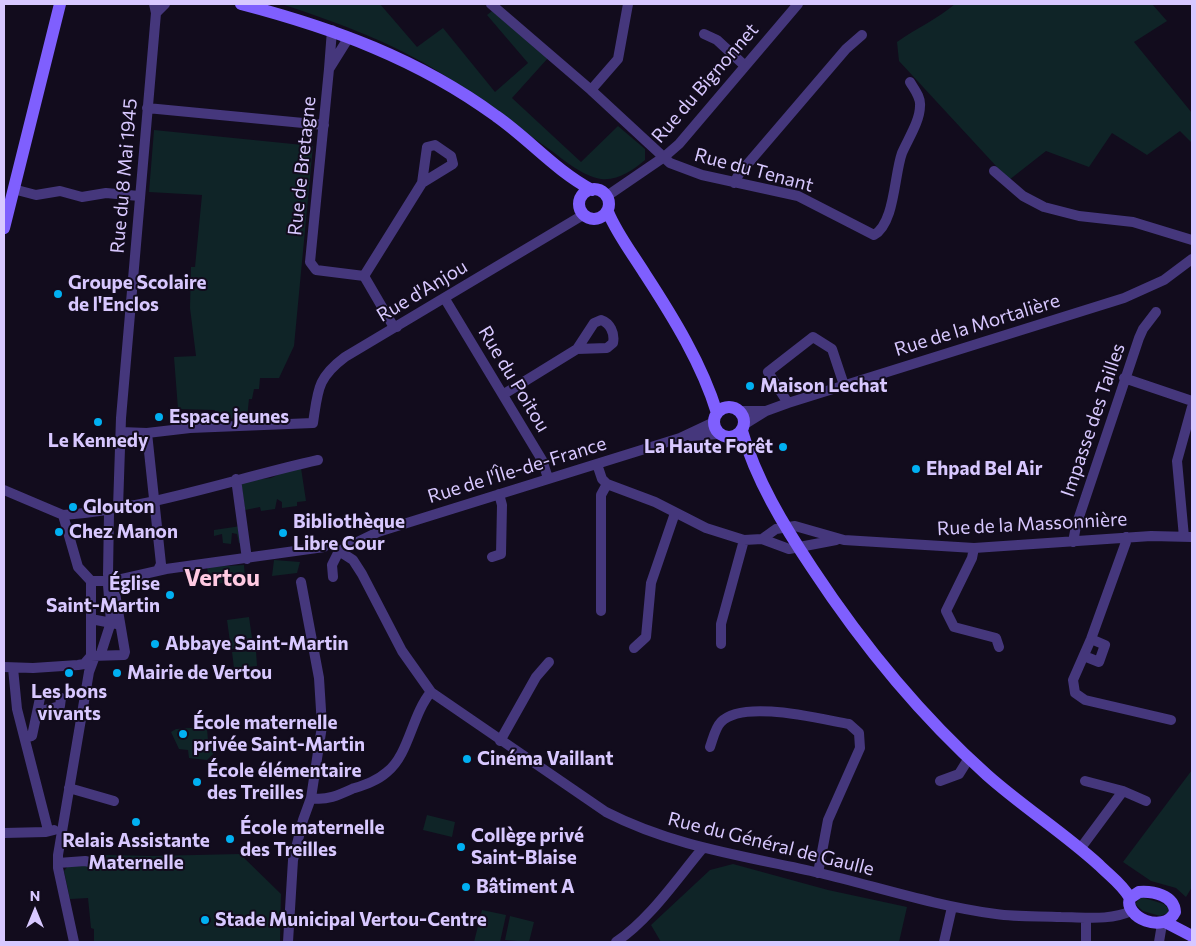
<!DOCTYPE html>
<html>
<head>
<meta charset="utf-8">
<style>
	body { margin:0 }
	#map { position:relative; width:1196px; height:946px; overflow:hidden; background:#120c1d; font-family:Commissioner,sans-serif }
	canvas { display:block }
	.frame { position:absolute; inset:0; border:5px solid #d8c8ff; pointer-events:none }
	.north { position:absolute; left:10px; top:886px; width:50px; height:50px; -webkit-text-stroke:4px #120c1d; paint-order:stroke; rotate:0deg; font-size:14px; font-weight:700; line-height:20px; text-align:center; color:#d8c8ff }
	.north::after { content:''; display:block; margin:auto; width:18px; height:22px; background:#d8c8ff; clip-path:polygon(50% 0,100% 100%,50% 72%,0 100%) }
</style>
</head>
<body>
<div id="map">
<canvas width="1196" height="946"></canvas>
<div class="frame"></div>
<div class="north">N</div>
</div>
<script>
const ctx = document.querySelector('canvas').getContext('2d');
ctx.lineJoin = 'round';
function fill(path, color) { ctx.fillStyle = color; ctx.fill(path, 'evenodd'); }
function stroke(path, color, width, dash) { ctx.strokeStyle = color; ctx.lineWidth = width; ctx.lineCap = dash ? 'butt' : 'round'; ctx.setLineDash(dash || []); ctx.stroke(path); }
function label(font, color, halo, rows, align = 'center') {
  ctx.font = font + ' Commissioner,sans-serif'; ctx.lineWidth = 4; ctx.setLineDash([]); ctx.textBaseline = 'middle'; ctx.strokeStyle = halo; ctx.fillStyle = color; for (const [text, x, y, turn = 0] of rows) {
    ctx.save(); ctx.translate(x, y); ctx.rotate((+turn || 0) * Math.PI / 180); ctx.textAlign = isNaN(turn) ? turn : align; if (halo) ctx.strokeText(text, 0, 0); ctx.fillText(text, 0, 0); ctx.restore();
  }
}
fill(new Path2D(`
	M 281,4 L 380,4 L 417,47 L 443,28 L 495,92 L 528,63 L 487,15 L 492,11 L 548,58 L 512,98 L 581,162 L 618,126 L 645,149 L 645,160 C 633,170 618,181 601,179 C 582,176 564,160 549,149 C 517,127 486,102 453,81 C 402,46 340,23 281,4 Z
	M 955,4 L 1152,4 L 1167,21 L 1134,42 L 1192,113 L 1192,143 L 1180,131 L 1147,155 L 1112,133 L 1089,167 L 1046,151 L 1009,180 L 899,61 L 897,42 C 915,29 939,18 955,4 Z
	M 154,130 L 313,146 L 294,346 L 279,378 L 260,378 L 259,389 L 254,389 L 252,399 L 249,399 L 247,418 L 214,419 L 215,410 L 178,409 L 174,357 L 196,356 L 190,308 L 191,267 L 195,267 L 202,195 L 149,192 Z
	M 301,468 L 306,501 L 297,502 L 297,506 L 282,508 L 282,502 L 277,499 L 275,509 L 261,511 L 260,507 L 245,510 L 241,481 L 271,478 L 288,470 Z
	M 241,526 L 243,543 L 239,543 L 237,534 L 232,533 L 231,544 L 223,543 L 222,534 L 214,536 L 214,530 Z
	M 274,560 L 300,562 L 297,573 L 272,576 Z
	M 244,565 L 245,579 L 210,585 L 207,567 Z
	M 249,617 L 253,645 L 231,649 L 227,620 Z
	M 256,651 L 257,666 L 234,668 L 232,652 Z
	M 190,728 L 207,729 L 208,740 L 212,743 L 213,754 L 207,760 L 189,758 L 188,750 L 179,749 L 171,732 L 176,729 Z
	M 1192,770 L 1192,887 L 1186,897 L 1176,888 L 1151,881 L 1123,862 Z
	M 427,815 L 455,822 L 452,837 L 423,830 Z
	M 240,854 L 281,894 L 280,942 L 94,942 L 94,929 L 91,928 L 88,898 L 70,899 L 64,871 L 70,863 L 105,863 L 105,855 L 152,856 Z
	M 733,864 L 828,890 L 907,907 L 899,942 L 661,942 L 651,925 L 710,870 Z
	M 1141,897 L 1164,904 L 1168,908 L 1168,913 L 1160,916 L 1143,911 L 1135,904 Z
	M 482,910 L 506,915 L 500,942 L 474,942 Z
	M 510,916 L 534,922 L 529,942 L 505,940 Z`), '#0f2427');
stroke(new Path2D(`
	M 491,4 L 591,90 L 670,163 L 702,175 L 798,196 L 874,235 C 895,223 894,175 902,153 C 908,139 920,121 920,106 C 921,97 914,89 910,82
	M 156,13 L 165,4
	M 332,30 L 329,69 L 349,37
	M 704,34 L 717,40 L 744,65
	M 329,69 L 310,262 L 316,270 L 364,276 L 392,324 L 397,327
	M 591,90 L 618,59 L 628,4
	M 147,108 L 324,125
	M 994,171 L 1023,196 L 1044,207 L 1079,216 L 1133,222 L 1192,240
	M 734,183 L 739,174 L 846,49 L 862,35
	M 13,189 L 36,195 L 60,191 L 82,197 L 106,193 L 139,196
	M 607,196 L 664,157 L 679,144 L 798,4
	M 364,276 L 422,183 L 453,164 L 451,156 L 435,145 L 427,147 L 422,183
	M 445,299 L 542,460 L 548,478
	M 1124,378 L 1192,401
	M 504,394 L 577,349 L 594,323 L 601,320 C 610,323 615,333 613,343 L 607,348 L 577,349
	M 788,403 L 768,372 L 813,337 L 832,349 L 844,385
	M 740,411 L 766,411
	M 745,424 L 766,411 L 788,403 L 1124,298 L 1164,280 L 1192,259
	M 121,432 L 147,433 L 190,428 L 313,423 C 318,390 317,378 345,357 L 583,215
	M 147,433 L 161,564 L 158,570
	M 691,436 L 718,434
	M 597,464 L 602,479 L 607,484 L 655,502 L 706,528 L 744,540 L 762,539 L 789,549 L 836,540
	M 236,479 L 247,559
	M 4,490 L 63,515 L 78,567 L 91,581
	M 118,508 L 121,418 L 156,13 L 154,4
	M 63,515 C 149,509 233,479 318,460
	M 1126,537 L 1126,542 L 1091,639 L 1073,680 L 1075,693 L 1085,700 L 1171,720
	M 1184,537 L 1177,461 L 1192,407
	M 762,539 L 776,529 L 795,526 L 844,540 L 974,548 L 1151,536 L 1192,537
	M 1073,542 L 1076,526 L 1139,338 L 1143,329 L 1156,312
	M 974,548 L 972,558 L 946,611 L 954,627 L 996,638 L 999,647
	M 339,551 L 353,560 L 362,574 L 402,651 L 431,692 L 606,812 C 674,847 746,856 820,873 C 878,887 936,906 996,914 C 1017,917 1039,916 1061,917 C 1084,917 1110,921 1131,911
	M 339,551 L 378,532 L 680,438 L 714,422
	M 492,557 L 501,554 L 502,505 L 499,494
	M 108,575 L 109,513
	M 333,577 L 332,565 L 339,551
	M 113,581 L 125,652 L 124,655 L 91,656 L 91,581 L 113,581 L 166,569 L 324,547
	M 601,611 L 601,495 L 607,484
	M 96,620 L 117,624
	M 721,644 L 721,624 L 744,540
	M 634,648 L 646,637 L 651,583 L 675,513
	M 101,653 L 111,622 L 108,585
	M 1084,656 L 1099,662 L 1105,645 L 1091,639
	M 4,667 L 33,668 L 78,665 L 84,664 L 91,656
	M 13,668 L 17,709 L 48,830
	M 37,712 L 60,706 L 61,698
	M 25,738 L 32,736 L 40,698
	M 500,741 L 536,677 L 549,662
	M 710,747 C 713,739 715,728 721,722 C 743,699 820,719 849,724 L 859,733 L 860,748 L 828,820 L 818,873
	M 940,781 L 959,774 L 969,758
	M 1085,781 L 1123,791 L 1146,801
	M 69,788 L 114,801
	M 311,798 C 326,801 339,795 352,789 C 364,785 377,781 387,772 C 409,755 412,714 431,692
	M 4,833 L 46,832 L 54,830
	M 1080,849 L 1123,791
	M 58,863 L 85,861 L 104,865
	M 1086,918 L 1086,942
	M 74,942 L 58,868 L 58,855 L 89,672 L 95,656
	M 288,942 L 293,860 L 303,820 L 311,798 L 322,726 L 319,678 L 301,582
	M 616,942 C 650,919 676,880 702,849
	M 944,942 L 952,907
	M 1159,942 L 1162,924`), '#45377c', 10);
stroke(new Path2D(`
	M 241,4 C 333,28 418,59 496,116 C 529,139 556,171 592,190
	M579 204a15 15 0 1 1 30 0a15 15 0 1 1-30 0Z
	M 608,212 C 617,234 632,253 645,274 C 673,317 702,364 717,413
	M 4,228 L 60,4
	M714 422a15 15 0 1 1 30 0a15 15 0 1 1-30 0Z
	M 742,431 C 756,480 784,526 812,568 C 862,644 919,714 987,775 C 1023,807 1064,833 1099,865 C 1110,876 1122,884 1130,898
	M 1139,892 C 1153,891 1174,895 1175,912 C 1164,935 1123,917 1130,898 Z
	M 1167,923 L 1192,936`), '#7f5ffe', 12);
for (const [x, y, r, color] of [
	[58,294,5,"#01b0f2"],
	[750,386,5,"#01b0f2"],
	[159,417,5,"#01b0f2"],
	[98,422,5,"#01b0f2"],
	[783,447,5,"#01b0f2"],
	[916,469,5,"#01b0f2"],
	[73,507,5,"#01b0f2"],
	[59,532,5,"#01b0f2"],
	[283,533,5,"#01b0f2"],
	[170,595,5,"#01b0f2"],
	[155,644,5,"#01b0f2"],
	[69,673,5,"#01b0f2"],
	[117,673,5,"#01b0f2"],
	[183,734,5,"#01b0f2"],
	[467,759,5,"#01b0f2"],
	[197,782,5,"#01b0f2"],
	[136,822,5,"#01b0f2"],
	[230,839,5,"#01b0f2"],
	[461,847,5,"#01b0f2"],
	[466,887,5,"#01b0f2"],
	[205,920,5,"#01b0f2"]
]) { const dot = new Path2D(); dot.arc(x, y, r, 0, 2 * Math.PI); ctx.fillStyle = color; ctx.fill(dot); stroke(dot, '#120c1d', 2); }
label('19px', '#d8c8ff', '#120c1d', [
	["Rue du Bignonnet",705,83,-49],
	["Rue de Bretagne",302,166,-84],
	["Rue du Tenant",754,170,15],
	["Rue du 8 Mai 1945",124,176,-85],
	["Rue d'Anjou",422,291,-31],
	["Rue de la Mortalière",977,325,-17],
	["Rue du Poitou",514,379,59],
	["Impasse des Tailles",1093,420,-71],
	["Rue de l'Île-de-France",517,470,-17],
	["Rue de la Massonnière",1032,524,-3],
	["Rue du Général de Gaulle",771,844,14]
]);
label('bold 19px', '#d8c8ff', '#120c1d', [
	["Groupe Scolaire",68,283],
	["de l'Enclos",68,305],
	["Maison Lechat",760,386],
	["Espace jeunes",169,417],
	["Le Kennedy",98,441,"center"],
	["La Haute Forêt",773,447,"right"],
	["Ehpad Bel Air",926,469],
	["Glouton",83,507],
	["Bibliothèque",293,522],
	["Libre Cour",293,544],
	["Chez Manon",69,532],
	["Église",160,584,"right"],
	["Saint-Martin",160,606,"right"],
	["Abbaye Saint-Martin",165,644],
	["Mairie de Vertou",127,673],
	["Les bons",69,692,"center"],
	["vivants",69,714,"center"],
	["École maternelle",193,723],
	["privée Saint-Martin",193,745],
	["Cinéma Vaillant",477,759],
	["École élémentaire",207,771],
	["des Treilles",207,793],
	["École maternelle",240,828],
	["des Treilles",240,850],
	["Collège privé",471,836],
	["Saint-Blaise",471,858],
	["Relais Assistante",136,841,"center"],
	["Maternelle",136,863,"center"],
	["Bâtiment A",476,887],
	["Stade Municipal Vertou-Centre",215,920]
], 'left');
label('bold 24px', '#ffcae2', '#120c1d', [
	["Vertou",222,578]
]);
</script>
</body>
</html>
